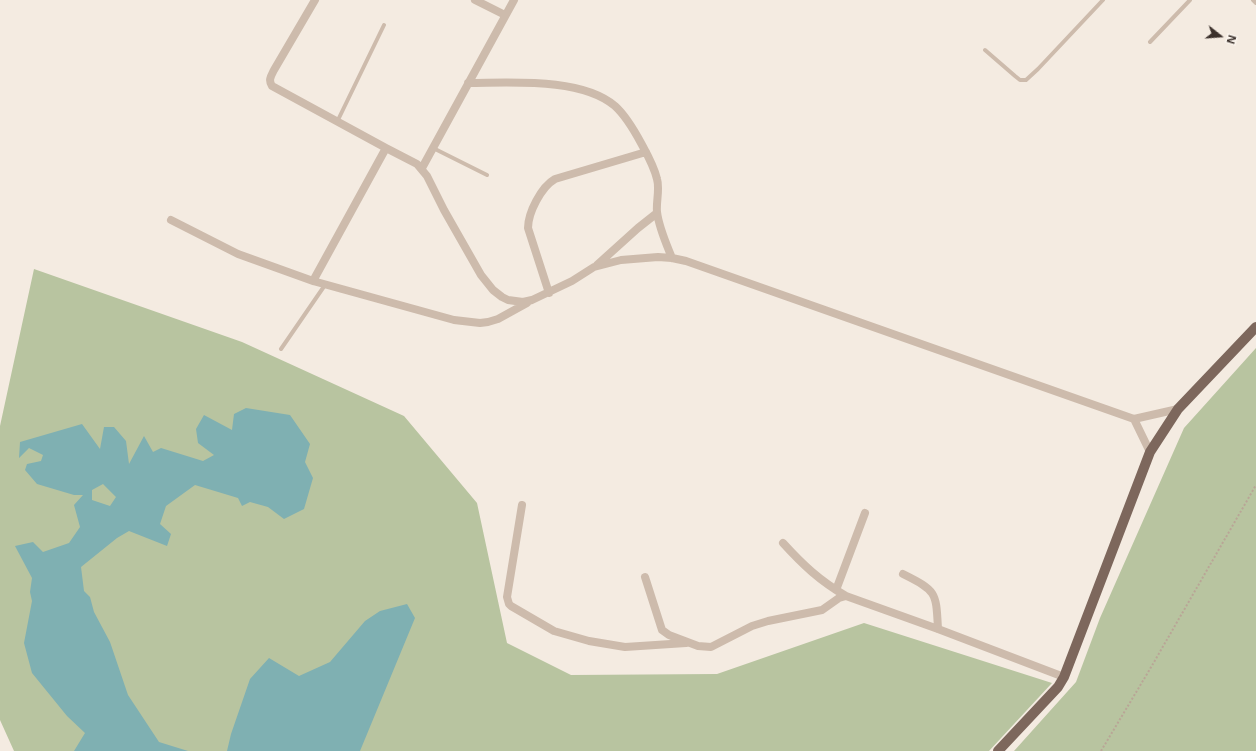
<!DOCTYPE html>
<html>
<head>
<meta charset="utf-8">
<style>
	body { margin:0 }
	#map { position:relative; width:1256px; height:751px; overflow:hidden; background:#f4ebe1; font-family:"Open Sans",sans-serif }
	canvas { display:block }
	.north { position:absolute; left:1200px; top:16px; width:40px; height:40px; -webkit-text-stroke:3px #fbf5ee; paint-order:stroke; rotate:107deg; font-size:11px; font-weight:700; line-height:16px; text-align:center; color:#3b302b }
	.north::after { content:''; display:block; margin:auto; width:14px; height:18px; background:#3b302b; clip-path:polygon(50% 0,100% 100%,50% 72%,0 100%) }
</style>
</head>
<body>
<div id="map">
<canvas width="1256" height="751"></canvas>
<div class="north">N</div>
</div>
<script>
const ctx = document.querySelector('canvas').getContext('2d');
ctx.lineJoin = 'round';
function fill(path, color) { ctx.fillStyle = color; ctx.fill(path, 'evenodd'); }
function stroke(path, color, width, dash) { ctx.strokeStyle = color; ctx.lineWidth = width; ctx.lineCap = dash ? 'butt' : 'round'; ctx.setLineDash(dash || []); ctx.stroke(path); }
fill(new Path2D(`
	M 34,269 L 242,342 L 404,416 L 477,503 L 507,643 L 571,675 L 717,674 L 864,623 L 1052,683 L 989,751 L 14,751 L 0,720 L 0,426 Z
	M 1256,348 L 1256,751 L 1014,751 L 1076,682 L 1100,618 L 1184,428 Z`), '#b8c4a0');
fill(new Path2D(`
	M 246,408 L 290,415 L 310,444 L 305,462 L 313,478 L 304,509 L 284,519 L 268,507 L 250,502 L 242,506 L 238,498 L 195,485 L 166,506 L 160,524 L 171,534 L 167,546 L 129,531 L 117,538 L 81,567 L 84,591 L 90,597 L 94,612 L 110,642 L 128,695 L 159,742 L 188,751 L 74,751 L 85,733 L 67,716 L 32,673 L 24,643 L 32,601 L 30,592 L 32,578 L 15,546 L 33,542 L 43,552 L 69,543 L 80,527 L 74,505 L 83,495 L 74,495 L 37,484 L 25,470 L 27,464 L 41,461 L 43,455 L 29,448 L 19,458 L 20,442 L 82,424 L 100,449 L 104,427 L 114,427 L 126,441 L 129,464 L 144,436 L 153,452 L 161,448 L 203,461 L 214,455 L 198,443 L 196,429 L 204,415 L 232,430 L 234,414 ZM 103,484 L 116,497 L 110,506 L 92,500 L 92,490 Z
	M 407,604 L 415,618 L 360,751 L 227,751 L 231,734 L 250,679 L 269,658 L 299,676 L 330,662 L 365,621 L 380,611 Z`), '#7fb0b2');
stroke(new Path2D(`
	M 1101,751 L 1150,669 L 1256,485`), '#b9a596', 2, [2, 2]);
stroke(new Path2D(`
	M 1253,0 L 1256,3
	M 1150,42 L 1190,0
	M 985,50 L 1015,76 L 1020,80 L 1026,80 L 1038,69 L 1103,0
	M 337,122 L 384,25
	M 433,148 L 487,175
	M 281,349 L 325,285`), '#cdbbac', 4);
stroke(new Path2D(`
	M 315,0 L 274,70 C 271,76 268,80 272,86 L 386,148 L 417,164 L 427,176 L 444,210 L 481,275 L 493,290 L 502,297 L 508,300 L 523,302 L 532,300 L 572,281 L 594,267 L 621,260 L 658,257 L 672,258 L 686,261 L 1134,419 L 1178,409
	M 475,0 L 505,15
	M 468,83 C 510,83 581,77 615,106 C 626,116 634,130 641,143 C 647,154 654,166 657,179 C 660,189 656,201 657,212 C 659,228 666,243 672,258
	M 422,168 L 514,0
	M 171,220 L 238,254 L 313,281 L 454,320 L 480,323 L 488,322 L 498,319 L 527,303
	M 597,265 L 638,228 L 657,213
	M 313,281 L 386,148
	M 549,293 L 528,228 C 528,213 541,187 555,179 L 646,152
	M 1134,419 L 1150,452
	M 522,505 L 507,597 L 509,604 L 511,606 L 554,631 L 589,641 L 625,647 L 686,643
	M 783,543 C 803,565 820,581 846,596
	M 903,574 C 937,591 936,592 938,629
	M 645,577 L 662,630 L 669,635 L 698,646 L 711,647 L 752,626 L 768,621 L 822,610 L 839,598 L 846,596 L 938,629 L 1064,677
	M 836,590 L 865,513`), '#cdbbac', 8);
stroke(new Path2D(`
	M 998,751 L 1058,687 L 1064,677 L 1150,452 L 1178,409 L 1256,327`), '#7d675c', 10);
</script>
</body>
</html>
